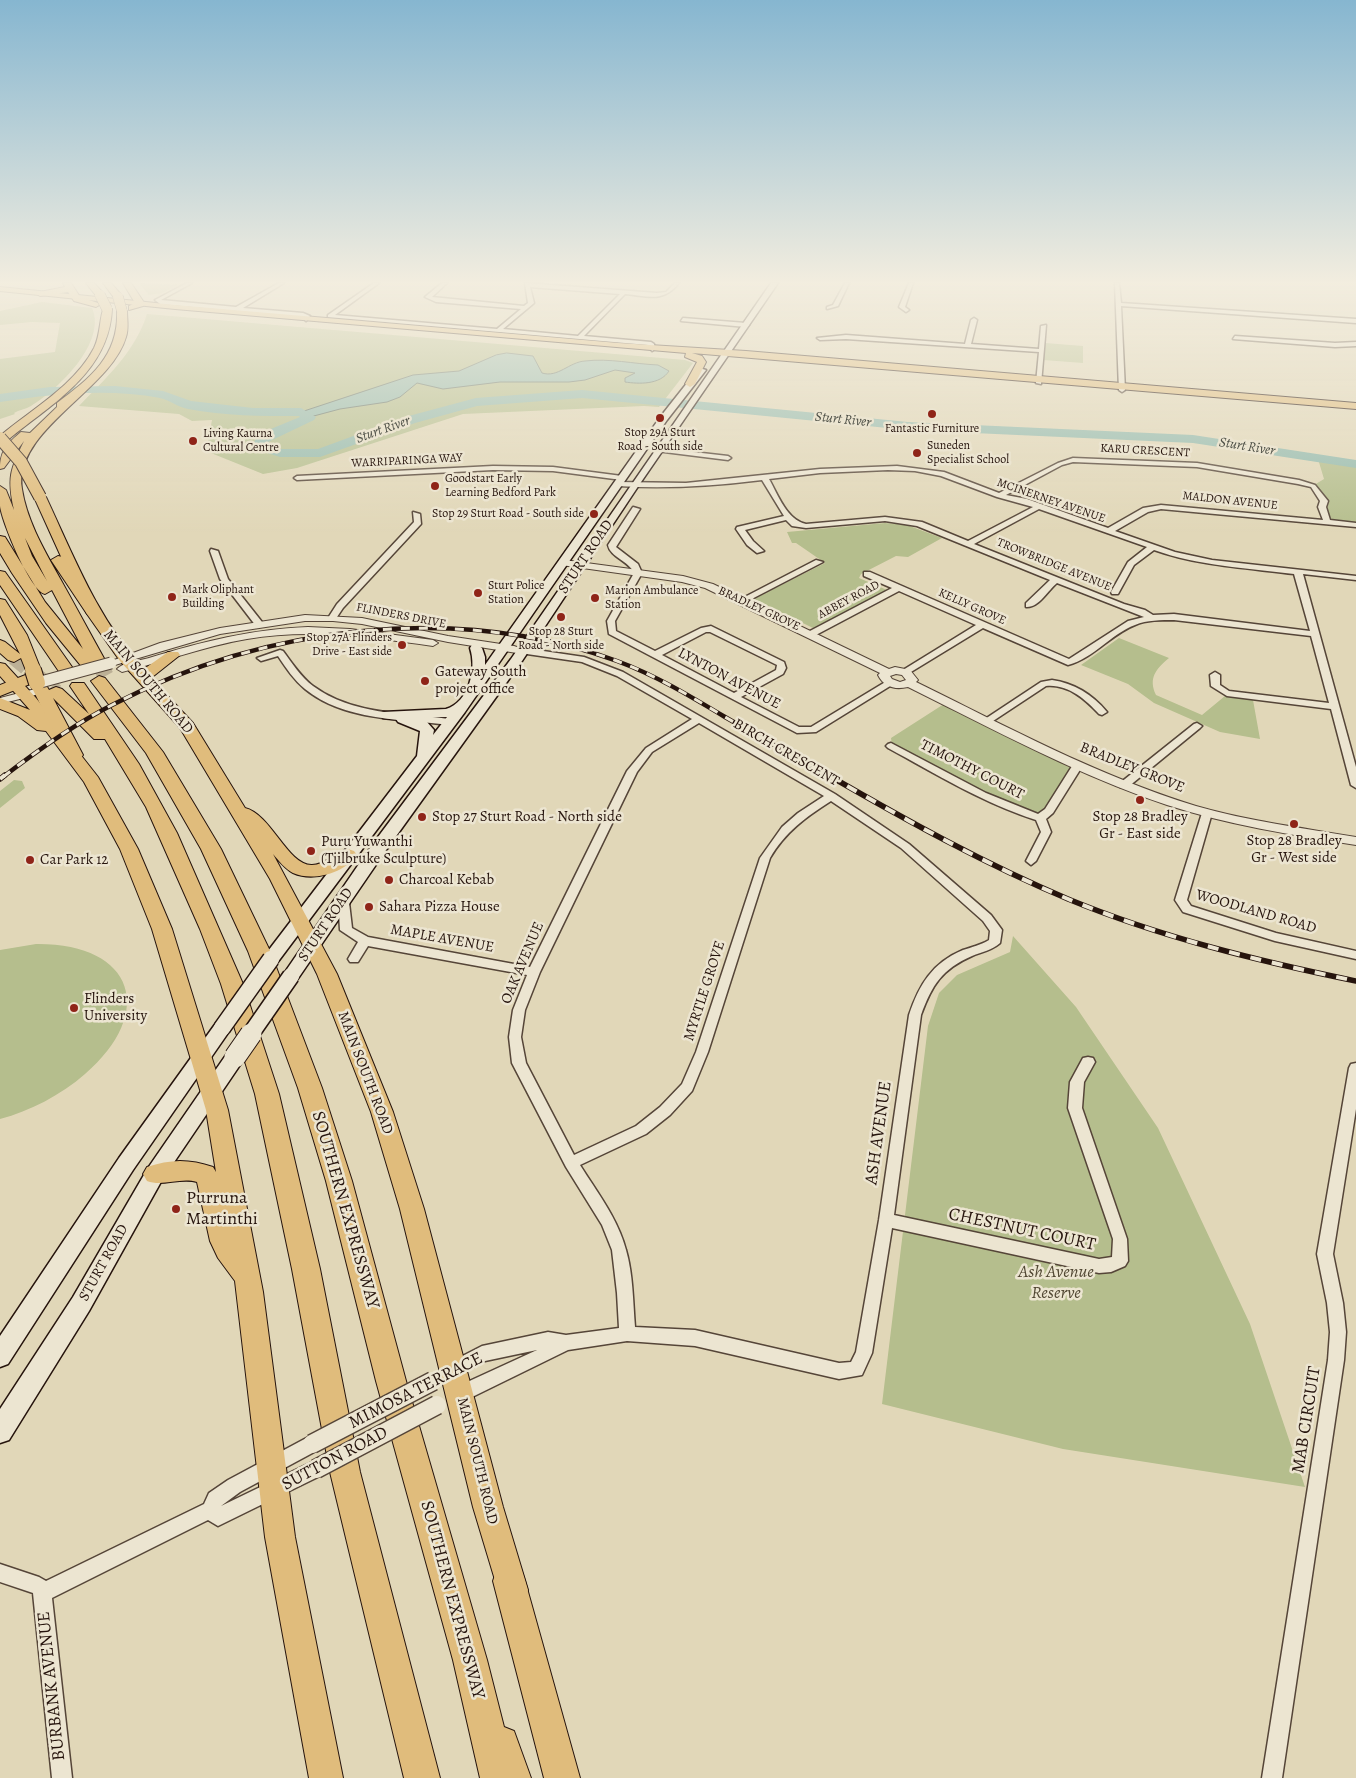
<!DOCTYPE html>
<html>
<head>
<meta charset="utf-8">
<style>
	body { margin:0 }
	canvas { display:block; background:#e1d7b8 }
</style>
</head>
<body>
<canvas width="1356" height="1778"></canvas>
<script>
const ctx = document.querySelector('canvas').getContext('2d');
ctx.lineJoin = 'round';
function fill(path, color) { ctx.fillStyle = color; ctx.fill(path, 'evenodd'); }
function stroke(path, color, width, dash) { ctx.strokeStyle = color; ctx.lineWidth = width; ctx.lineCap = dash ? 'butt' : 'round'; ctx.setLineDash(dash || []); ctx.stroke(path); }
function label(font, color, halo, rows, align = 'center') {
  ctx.font = font + ' Alegreya,serif'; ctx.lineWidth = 5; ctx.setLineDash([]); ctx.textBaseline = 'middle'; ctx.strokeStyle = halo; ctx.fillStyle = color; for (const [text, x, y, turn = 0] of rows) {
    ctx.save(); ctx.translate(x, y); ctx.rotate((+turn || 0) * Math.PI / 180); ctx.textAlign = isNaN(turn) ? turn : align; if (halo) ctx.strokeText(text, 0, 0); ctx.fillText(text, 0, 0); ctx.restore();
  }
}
fill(new Path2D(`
	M 139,283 L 178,285 L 162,293 L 149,295 Z
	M 42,302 L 92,308 C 107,342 59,389 31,406 C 26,409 19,410 14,413 L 15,414 L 0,419 L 0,359 L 55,352 L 60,323 L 32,322 L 0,325 L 0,311 Z
	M 147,314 L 685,360 L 693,363 L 659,407 L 644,406 L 463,414 L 297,468 L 263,474 L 206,451 L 212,420 L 192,421 L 179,414 L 79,406 C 106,378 135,352 147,314 Z
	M 1045,343 L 1083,346 L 1083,363 L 1043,360 Z
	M 1318,459 L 1356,465 L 1356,524 L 1330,522 L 1314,485 L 1324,479 Z
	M 885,523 L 907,525 L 942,538 L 908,557 L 896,556 L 861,574 L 859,578 L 887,590 L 815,629 L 754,599 L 825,563 L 796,543 L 792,543 L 787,532 Z
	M 1119,638 L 1169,658 C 1156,669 1148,678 1156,695 L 1202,715 L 1225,696 L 1253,700 L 1260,739 L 1220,732 L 1154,703 L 1128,684 L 1081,665 Z
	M 944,704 L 1072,767 L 1046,810 L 1040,816 L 984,793 L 892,745 L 891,738 Z
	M 14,780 L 22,781 L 25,788 L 0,808 L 0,791 Z
	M 1013,936 L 1076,1007 L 1158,1128 L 1250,1324 L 1305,1487 L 1063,1449 L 882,1404 L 928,1026 L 939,993 L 957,975 L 1010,952 Z
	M 36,944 C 134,943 157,1012 85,1074 C 61,1095 30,1111 0,1119 L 0,950 Z`), '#b5be8d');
const water = new Path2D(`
	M 507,353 L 533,356 L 542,373 C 558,378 569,362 585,361 C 609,358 634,364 658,365 L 669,371 C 660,385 639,384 625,382 L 625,378 L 635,373 L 615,370 L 585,380 L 569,382 L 500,382 L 443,389 L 417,383 L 400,397 L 387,402 L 340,409 L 310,417 L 301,412 L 413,375 L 459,371 L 496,355 Z`);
fill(water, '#94baad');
stroke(water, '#68786d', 1);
fill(new Path2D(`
	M 115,386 L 163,391 L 191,401 L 253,408 L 301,408 L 316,417 L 314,420 L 268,442 L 281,449 L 318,449 L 405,417 L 476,398 L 582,390 L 908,422 L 1193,435 L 1356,460 L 1356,468 L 1193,443 L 908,430 L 582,398 L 477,406 L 415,423 L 320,457 L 280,457 L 261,451 L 254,442 L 261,433 L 300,417 L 299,416 C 262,416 224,416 188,409 C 178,407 169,400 160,398 C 107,388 52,394 0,402 L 0,394 L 50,387 Z`), '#94baad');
stroke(new Path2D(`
	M 14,657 L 56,692
	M 98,662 L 107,678`), '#bcb096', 16, [16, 8]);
const minor = new Path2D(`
	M 187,283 L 192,283 L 161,300 L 236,307 L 279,283 L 284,283 L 243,308 L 303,313 L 310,316 L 306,321 L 303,317 L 160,304 L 155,300 Z
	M 374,283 L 379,283 L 335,315 L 497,329 L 521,309 L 436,302 L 425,297 L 442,283 L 447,283 L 432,297 L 524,306 L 528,303 L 525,283 L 657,293 L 666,292 L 675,283 L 679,283 C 663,303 648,296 625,294 L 584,336 L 651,342 L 654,344 L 655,349 L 652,351 L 648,345 L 328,317 L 328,315 ZM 530,287 L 620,294 L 578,336 L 503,329 L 534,303 Z
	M 845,283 L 849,283 L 838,306 L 827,309 L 827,307 L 833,305 Z
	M 909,283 L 913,283 L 905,307 L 909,310 L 906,312 L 899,307 Z
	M 1115,283 L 1119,283 L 1121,303 L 1356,319 L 1356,323 L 1121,306 L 1125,390 L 1122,392 L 1119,390 Z
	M 683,318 L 746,323 L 749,325 L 746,327 L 681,321 Z
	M 974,318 L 977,320 L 971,344 L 1039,349 L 1041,326 L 1046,325 L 1041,384 L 1036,383 L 1039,352 L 846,339 L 820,340 L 817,338 L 846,335 L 965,344 L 971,320 Z
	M 1235,336 L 1335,343 L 1356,342 L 1356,346 L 1335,347 L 1233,339 Z
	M 658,448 L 728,456 L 731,458 L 728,460 L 656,451 L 656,449 Z
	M 1073,458 L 1197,463 L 1299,480 L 1315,485 L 1328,501 L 1326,507 L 1330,520 L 1356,523 L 1356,527 L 1161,509 L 1148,512 L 1115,531 L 1175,552 L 1212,560 L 1356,576 L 1356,580 L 1303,574 L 1356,767 L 1356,788 L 1351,785 L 1331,709 L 1227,696 L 1211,686 L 1210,675 L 1215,672 L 1220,675 L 1220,685 L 1229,691 L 1329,703 L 1311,636 L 1174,620 C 1161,620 1147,620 1135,625 C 1111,634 1094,658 1068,665 L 983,628 L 906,675 L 902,672 L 903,670 L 976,625 L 899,591 L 814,636 L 808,636 L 808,632 L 892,588 L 864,576 L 864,572 L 870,572 L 1069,659 L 1128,621 L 1144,617 L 1057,583 C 1048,590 1039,608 1026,607 L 1026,603 L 1050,580 L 917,526 L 885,521 L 806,528 L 792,526 L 786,520 L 745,530 L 753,541 L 764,551 L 757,553 L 747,545 L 736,529 L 737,527 L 784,516 L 762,480 C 714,486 667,489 618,486 L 614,484 L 618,482 L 686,483 L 820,469 L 897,466 L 944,472 L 999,493 L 1058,463 ZM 1073,462 L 1197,467 L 1298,484 L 1311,487 L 1320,501 L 1318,507 L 1323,520 L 1161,505 L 1143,508 L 1108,528 L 1027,499 L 1006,495 L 1062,465 ZM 888,470 L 915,471 L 941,476 L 997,497 L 1033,507 L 968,541 L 922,522 L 885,517 L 806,524 C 787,520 778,495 769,479 L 820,473 ZM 1039,509 L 1147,547 L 1128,562 L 1111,592 L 1112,594 L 1118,594 L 1134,565 L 1154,550 C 1199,566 1247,568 1294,574 L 1310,631 L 1174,614 L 1153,615 L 1145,610 L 1124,604 L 974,544 Z
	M 493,466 L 553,467 L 622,476 L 625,478 L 622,480 L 553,471 L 493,470 L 297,480 L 294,478 L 297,476 Z
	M 633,507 L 640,509 L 616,547 L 638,564 L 642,573 L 615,621 L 616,631 L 655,651 L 701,628 L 711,626 L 784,662 L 786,668 L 783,674 L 741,697 L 799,727 L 811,727 L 887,681 L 890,680 L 895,683 L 816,732 L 797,733 L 609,634 L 607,621 L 634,573 C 629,561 610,557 608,545 ZM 706,632 L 710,632 L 777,665 L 776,670 L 734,693 L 662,655 Z
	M 413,512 L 420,514 L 421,524 L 343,608 L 335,620 L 329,620 L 328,618 L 337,604 L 414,522 Z
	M 211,549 L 218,551 L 228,579 L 262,622 L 262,626 L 256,626 L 220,579 L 210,551 Z
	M 816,560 L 823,562 L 744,603 L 741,603 L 737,601 Z
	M 523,648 L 584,657 L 623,672 L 835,794 L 909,844 L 991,915 L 1002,930 L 1000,943 C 992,950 982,952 972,956 C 942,969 932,985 921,1015 L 894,1215 L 1099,1259 L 1112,1257 L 1113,1239 L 1068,1108 L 1070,1082 L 1083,1058 L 1088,1057 L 1093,1058 L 1095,1062 L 1084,1082 L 1082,1108 L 1127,1239 L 1128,1261 L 1125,1266 L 1111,1272 L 1099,1273 L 892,1228 L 872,1353 L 862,1375 L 839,1379 L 695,1346 L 627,1341 L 568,1350 L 464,1401 L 458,1403 L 452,1401 L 450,1395 L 452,1389 L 537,1350 L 485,1361 L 453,1378 L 447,1376 L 445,1370 L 447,1364 L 482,1346 L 548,1332 L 566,1335 L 619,1328 L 617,1293 L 612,1250 L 602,1225 L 566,1167 L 512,1063 L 509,1037 L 513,1010 L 527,975 L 368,946 L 358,962 L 350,962 L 348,959 L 358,942 L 340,930 L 338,897 L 340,894 L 348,894 L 352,928 L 368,937 L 530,967 L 627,771 L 646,748 L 692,719 L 617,676 L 582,662 L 520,653 L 520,649 ZM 699,723 L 824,796 L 798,813 L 782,827 L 760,858 L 696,1052 L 682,1084 L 660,1107 L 636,1126 L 574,1155 L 526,1063 L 521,1037 L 525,1010 L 540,972 L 637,772 L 652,752 ZM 831,801 L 901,848 L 983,921 L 990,931 L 989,940 C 981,945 972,947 963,950 C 932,963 919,985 909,1015 L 879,1220 L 856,1352 L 851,1362 L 839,1363 L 695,1330 L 635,1327 C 633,1302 633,1274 626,1250 C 618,1219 597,1192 580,1165 L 646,1134 L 670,1115 L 692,1091 L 708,1052 L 770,858 C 785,832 806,817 831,801 Z
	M 280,650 L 283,651 C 292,663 301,677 313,686 C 352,715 404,713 450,719 L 455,722 L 450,725 C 402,719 344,721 305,689 C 294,680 286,668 278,656 L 261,661 L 257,658 Z
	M 1052,680 C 1074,683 1093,695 1107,712 L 1102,715 L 1099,714 C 1085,699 1068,684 1046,686 L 990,723 L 984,723 L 982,721 L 1041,682 Z
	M 1197,723 L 1202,726 L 1200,728 L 1128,787 L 1120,787 L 1119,785 L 1120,783 L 1194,724 Z
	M 891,743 L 986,793 L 1038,814 L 1045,809 L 1074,763 L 1078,762 L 1083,765 L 1053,813 L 1046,819 L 1051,832 L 1036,861 L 1031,865 L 1026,861 L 1041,832 L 1036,820 C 983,803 936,774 888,748 L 886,746 L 888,744 Z
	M 1207,810 L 1212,813 L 1187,900 L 1191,906 L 1276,933 L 1356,951 L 1356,959 L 1275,941 L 1183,912 L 1175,900 L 1202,813 Z
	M 1356,1063 L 1356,1109 L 1333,1254 L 1343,1303 L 1346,1332 L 1344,1360 L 1282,1778 L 1262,1778 L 1328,1360 L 1330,1332 L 1327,1303 L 1317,1254 L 1349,1068 L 1351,1064 Z
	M 312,1435 L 318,1438 L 321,1444 L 318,1450 L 240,1492 L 221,1506 L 316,1460 L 322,1463 L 325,1469 L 322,1475 L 218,1526 L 208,1520 L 52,1598 L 72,1778 L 52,1778 L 33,1593 L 0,1582 L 0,1564 L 39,1577 L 46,1581 L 204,1504 L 209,1493 L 228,1480 Z`);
const tertiary = new Path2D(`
	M 564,560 L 683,576 L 713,584 L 889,669 L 895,667 L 910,670 L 918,680 L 916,682 C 1008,727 1098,776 1196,806 C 1248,821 1303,828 1356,837 L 1356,845 C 1292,835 1228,825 1167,805 C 1077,775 993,729 908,687 C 895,690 884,687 878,675 L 880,673 L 705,588 L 682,582 L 561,565 L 559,563 ZM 896,674 L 902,675 L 906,680 L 900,682 L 892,679 L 890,676 Z
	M 305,615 L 362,618 L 448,636 L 514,646 L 528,651 L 523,654 L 448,642 L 362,624 L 333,621 L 305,621 L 220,634 L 115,665 L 111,666 L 106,663 L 160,643 L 220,628 Z
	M 308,627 L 350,629 L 433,640 L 438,643 L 433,646 C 371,637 309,628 247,639 C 204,646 164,662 122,672 L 117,669 C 123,662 139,661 149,658 C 201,642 252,629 308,627 Z
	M 43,687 L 47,688 L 47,692 L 0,704 L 0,698 Z`);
const secondary = new Path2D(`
	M 771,283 L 778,283 L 639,485 L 522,661 L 384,853 L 297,980 L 291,982 L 285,980 L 282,976 L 285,972 L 372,845 L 511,659 Z
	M 699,368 L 706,370 L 667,420 L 465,712 L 277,963 L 271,965 L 265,963 L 262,959 L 265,955 L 417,756 L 420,731 L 398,722 L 396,719 L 383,718 L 381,715 L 383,712 L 446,709 C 469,702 477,669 470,648 L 472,645 L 476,644 L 482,648 L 485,657 L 485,665 L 661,416 ZM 447,717 L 433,735 L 434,730 L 427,722 L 415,718 Z
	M 222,1021 L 228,1023 L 231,1028 L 228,1033 L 133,1170 L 8,1364 L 0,1367 L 0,1336 L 119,1158 L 216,1023 Z
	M 235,1050 L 242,1052 L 244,1057 L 242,1062 L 162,1180 L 89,1311 L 9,1440 L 0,1443 L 0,1409 L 73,1297 L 148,1168 L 228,1052 Z`);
const primary = new Path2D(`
	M 0,287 L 175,305 L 618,343 L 746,351 L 1356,403 L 1356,409 L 692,353 L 702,356 L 706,362 L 695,384 L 690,387 L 685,384 L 697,362 L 685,357 L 686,353 L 175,309 L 0,291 Z`);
const trunk = new Path2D(`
	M 40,493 L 46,497 C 74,557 98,620 144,669 L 168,652 L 178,652 L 180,655 L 151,678 L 193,723 L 245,808 C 271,814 288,866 312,865 C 325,865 336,852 348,849 L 354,851 L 357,855 C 345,873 313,882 293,873 C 285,869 279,861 273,854 L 337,974 L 393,1112 L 424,1209 L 503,1507 L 528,1590 L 524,1601 L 513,1605 L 502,1601 L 498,1590 L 473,1507 L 400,1209 L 371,1112 L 317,974 L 270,879 L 180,728 L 120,661 L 87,614 L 34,497 Z
	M 0,663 L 5,664 L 36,698 L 98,777 L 138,849 L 172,929 L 228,1110 L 263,1292 L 295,1537 L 343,1778 L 309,1778 L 265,1537 L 235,1281 L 218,1258 L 210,1241 L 197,1182 C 180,1177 163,1187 147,1181 L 143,1174 L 147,1167 C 170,1159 190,1159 213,1167 L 216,1172 L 206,1110 L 152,929 L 120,849 L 84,782 L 46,731 L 37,730 L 18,716 L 0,709 L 0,698 L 30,710 L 0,676 Z`);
const motorway = new Path2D(`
	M 63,283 L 71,283 L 80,297 L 101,304 L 96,307 L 74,301 L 68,292 L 40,296 L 35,293 L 65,287 Z
	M 86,283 L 94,283 L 105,295 L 103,297 L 97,297 Z
	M 103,283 L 111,283 L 123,297 L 121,299 L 115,299 Z
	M 123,283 L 131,283 L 145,304 L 143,306 L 129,310 L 129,306 L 135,303 Z
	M 104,307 L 112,309 C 109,372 53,403 9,439 L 1,439 L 1,435 C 32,409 75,385 94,348 C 101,333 99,319 104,307 Z
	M 122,308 L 127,311 C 127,320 129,328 126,337 C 111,390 13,430 22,489 C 27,522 46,553 62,582 C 77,609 91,635 106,662 L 104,665 L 88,669 L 82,667 L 46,623 L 12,573 L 0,553 L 0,536 L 5,537 L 45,602 L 83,649 L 52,590 L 45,594 C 30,591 2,522 0,506 C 0,499 0,493 0,486 L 6,490 L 14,510 C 7,478 10,470 24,441 L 4,468 L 0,469 C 0,450 8,443 21,432 L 30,433 L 57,407 L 57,403 C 90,378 119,356 117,311 ZM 25,538 L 47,581 L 32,556 Z
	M 58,556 L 63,557 L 101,614 L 99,617 L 94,618 L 87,614 L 51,560 Z
	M 0,571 L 5,572 L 72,667 L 74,670 L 72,673 L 60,673 L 0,585 Z
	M 0,599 L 5,600 L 27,635 L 41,670 L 39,673 L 27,673 L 21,658 L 14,662 L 8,660 L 0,653 L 0,640 L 5,642 L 20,654 L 0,615 Z
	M 28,674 L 43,680 L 49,690 L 56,687 L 62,689 L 89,714 L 70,686 L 72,683 L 84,683 L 139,764 L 177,833 L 243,984 L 279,1094 L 320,1269 L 360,1472 L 440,1778 L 404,1778 L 330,1472 L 292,1269 L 255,1094 L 221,984 L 200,929 L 146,807 L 105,739 L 94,739 L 53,698 L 83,755 L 80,759 L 68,759 L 30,684 L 0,696 L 0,685 Z
	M 99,676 L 105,678 L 163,752 L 221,849 L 270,951 L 322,1088 L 352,1181 L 406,1381 L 487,1660 L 504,1727 L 514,1731 L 531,1778 L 480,1778 L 453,1660 L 376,1381 L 326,1181 L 298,1088 L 248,951 L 201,849 L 146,753 L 91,681 Z
	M 509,1565 L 521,1569 L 525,1581 L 580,1778 L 544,1778 L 493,1581 L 497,1569 Z`);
stroke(minor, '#554538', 3);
stroke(tertiary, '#554538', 2);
stroke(secondary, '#26140d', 3);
stroke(primary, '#26140d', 2);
stroke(trunk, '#26140d', 2);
stroke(motorway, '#26140d', 2);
fill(minor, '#ece5d1');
fill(tertiary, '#ece5d1');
fill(secondary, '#ece5d1');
fill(primary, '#e0bc7c');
fill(trunk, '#e0bc7c');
fill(motorway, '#e0bc7c');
const railFar1 = new Path2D(`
	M 3,777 C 38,750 73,725 112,705 C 264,626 455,602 617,661 C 655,675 690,696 725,717 C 760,737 795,757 830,777`);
const rail = new Path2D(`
	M 828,775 C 906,820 985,864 1068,899 C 1160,937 1258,961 1356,981
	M 0,779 L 5,775`);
stroke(railFar1, '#26140d', 4.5);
stroke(rail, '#26140d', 5.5);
stroke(railFar1, '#ece5d1', 3, [9]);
stroke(rail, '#ece5d1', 4, [11]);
const minorBridge = new Path2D(`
	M 312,1444 L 433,1381
	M 316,1469 L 437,1405`);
const tertiaryBridge = new Path2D(`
	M 37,683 L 111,663`);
const secondaryBridgeFar1 = new Path2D(`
	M 222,1028 L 271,959
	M 250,1035 L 291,976`);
const secondaryBridge = new Path2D(`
	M 235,1057 L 251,1034`);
const trunkBridge = new Path2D(`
	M 0,438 L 21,462 L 40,497`);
const motorwayBridgeFar1 = new Path2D(`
	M 100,295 L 107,309
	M 118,297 L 122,311`);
const motorwayBridge = new Path2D(`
	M 33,670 L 37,683`);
stroke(minorBridge, '#554538', 21, []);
stroke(tertiaryBridge, '#554538', 13, []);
stroke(secondaryBridgeFar1, '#26140d', 19, []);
stroke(secondaryBridge, '#26140d', 23, []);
stroke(trunkBridge, '#26140d', 14, []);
stroke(motorwayBridgeFar1, '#26140d', 11, []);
stroke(motorwayBridge, '#26140d', 18, []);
stroke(minorBridge, '#ece5d1', 18);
stroke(tertiaryBridge, '#ece5d1', 11);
stroke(secondaryBridgeFar1, '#ece5d1', 16);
stroke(secondaryBridge, '#ece5d1', 21);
stroke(trunkBridge, '#e0bc7c', 12);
stroke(motorwayBridgeFar1, '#e0bc7c', 10);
stroke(motorwayBridge, '#e0bc7c', 16);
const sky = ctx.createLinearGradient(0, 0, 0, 532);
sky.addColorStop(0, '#86b6d0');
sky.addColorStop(0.53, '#f2eddf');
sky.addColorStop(1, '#f2eddf00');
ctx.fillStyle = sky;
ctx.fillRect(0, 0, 1356, 532);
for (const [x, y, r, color] of [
	[932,414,5,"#8f2418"],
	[660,418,5,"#8f2418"],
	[193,441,5,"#8f2418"],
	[917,453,5,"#8f2418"],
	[435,486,5,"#8f2418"],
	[594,514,5,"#8f2418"],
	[478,593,5,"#8f2418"],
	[172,597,5,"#8f2418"],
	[595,598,5,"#8f2418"],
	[561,617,5,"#8f2418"],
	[402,645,5,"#8f2418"],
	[425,681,5,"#8f2418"],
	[1140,800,5,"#8f2418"],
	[422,817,5,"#8f2418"],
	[1294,824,5,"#8f2418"],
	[311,851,5,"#8f2418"],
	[30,860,5,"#8f2418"],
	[389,880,5,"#8f2418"],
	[369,907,5,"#8f2418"],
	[74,1008,5,"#8f2418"],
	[176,1209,5,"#8f2418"]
]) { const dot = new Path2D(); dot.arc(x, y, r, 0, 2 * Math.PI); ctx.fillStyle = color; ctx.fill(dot); stroke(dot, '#ece5d1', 2); }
label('12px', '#26140d', '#ece5d1', [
	["Fantastic Furniture",932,429,"center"],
	["Stop 29A Sturt",660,433,"center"],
	["Road - South side",660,447,"center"],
	["Living Kaurna",203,434],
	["Cultural Centre",203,448],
	["Suneden",927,446],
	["Specialist School",927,460],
	["Goodstart Early",445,479],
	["Learning Bedford Park",445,493],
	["Stop 29 Sturt Road - South side",584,514,"right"],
	["Sturt Police",488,586],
	["Station",488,600],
	["Mark Oliphant",182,590],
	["Building",182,604],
	["Marion Ambulance",605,591],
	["Station",605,605],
	["Stop 28 Sturt",561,632,"center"],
	["Road - North side",561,646,"center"],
	["Stop 27A Flinders",392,638,"right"],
	["Drive - East side",392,652,"right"]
], 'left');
label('12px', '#26140d', '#ece5d1', [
	["KARU CRESCENT",1145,451,3],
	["WARRIPARINGA WAY",407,461,-3],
	["MCINERNEY AVENUE",1051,501,19],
	["MALDON AVENUE",1230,501,6],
	["TROWBRIDGE AVENUE",1054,565,22],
	["ABBEY ROAD",849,600,-28],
	["KELLY GROVE",972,607,24],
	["BRADLEY GROVE",759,609,25],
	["FLINDERS DRIVE",401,616,11]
]);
label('italic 14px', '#4c4e45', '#ece5d1', [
	["Sturt River",843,420,6],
	["Sturt River",383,430,-20],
	["Sturt River",1247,447,9]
]);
label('15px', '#26140d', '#ece5d1', [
	["STURT ROAD",586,557,-56],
	["LYNTON AVENUE",729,679,28],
	["MAIN SOUTH ROAD",148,682,50],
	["BIRCH CRESCENT",786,753,30],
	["BRADLEY GROVE",1132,768,22],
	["TIMOTHY COURT",972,770,27],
	["WOODLAND ROAD",1256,912,16],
	["STURT ROAD",326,925,-56],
	["MAPLE AVENUE",442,939,10],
	["OAK AVENUE",523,963,-67],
	["MYRTLE GROVE",705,991,-72],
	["MAIN SOUTH ROAD",365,1073,69],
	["STURT ROAD",104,1263,-61],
	["MAIN SOUTH ROAD",477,1461,76]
]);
label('15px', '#26140d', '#ece5d1', [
	["Gateway South",435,672],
	["project office",435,689],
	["Stop 27 Sturt Road - North side",432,817],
	["Stop 28 Bradley",1140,817,"center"],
	["Gr - East side",1140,834,"center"],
	["Stop 28 Bradley",1294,841,"center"],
	["Gr - West side",1294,858,"center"],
	["Puru Yuwanthi",321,842],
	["(Tjilbruke Sculpture)",321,859],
	["Car Park 12",40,860],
	["Charcoal Kebab",399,880],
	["Sahara Pizza House",379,907],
	["Flinders",84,999],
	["University",84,1016]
], 'left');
label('18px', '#26140d', '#ece5d1', [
	["ASH AVENUE",879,1133,-82],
	["SOUTHERN EXPRESSWAY",345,1210,74],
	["CHESTNUT COURT",1022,1230,12],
	["MIMOSA TERRACE",416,1391,-27],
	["MAB CIRCUIT",1307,1420,-81],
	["SUTTON ROAD",335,1459,-28],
	["SOUTHERN EXPRESSWAY",452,1600,75],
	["BURBANK AVENUE",52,1686,-96]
]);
label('18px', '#26140d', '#ece5d1', [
	["Purruna",186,1199],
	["Martinthi",186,1220]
], 'left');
label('italic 18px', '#514733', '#ece5d1', [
	["Ash Avenue",1056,1273],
	["Reserve",1056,1294]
]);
</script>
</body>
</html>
